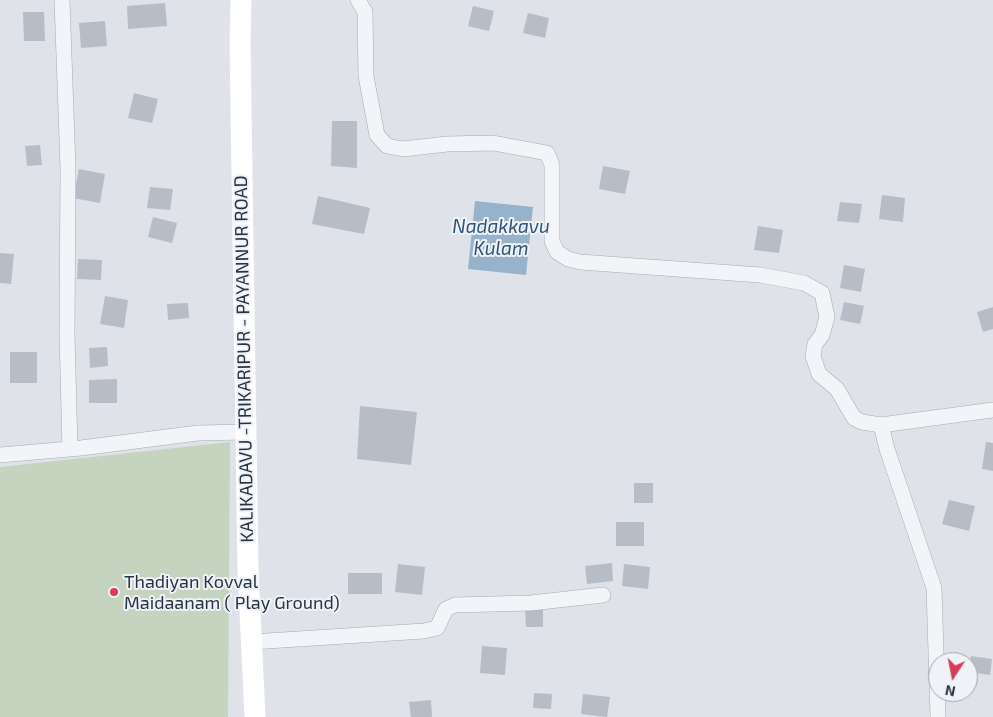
<!DOCTYPE html>
<html>
<head>
<meta charset="utf-8">
<style>
	body { margin:0 }
	#map { position:relative; width:993px; height:717px; overflow:hidden; background:#dfe3e9; font-family:"Exo 2",sans-serif }
	canvas { display:block }
	.north { position:absolute; left:928px; top:652px; width:50px; height:50px; box-sizing:border-box; background:#eff2f7; border:1px solid #9fa5af; border-radius:50%; rotate:191deg; font-size:14px; font-weight:700; line-height:20px; text-align:center; color:#273242 }
	.north::after { content:''; display:block; margin:auto; width:18px; height:22px; background:#d83b58; clip-path:polygon(50% 0,100% 100%,50% 72%,0 100%) }
</style>
</head>
<body>
<div id="map">
<canvas width="993" height="717"></canvas>
<div class="north">N</div>
</div>
<script>
const ctx = document.querySelector('canvas').getContext('2d');
ctx.lineJoin = 'round';
function fill(path, color) { ctx.fillStyle = color; ctx.fill(path, 'evenodd'); }
function stroke(path, color, width, dash) { ctx.strokeStyle = color; ctx.lineWidth = width; ctx.lineCap = dash ? 'butt' : 'round'; ctx.setLineDash(dash || []); ctx.stroke(path); }
function label(font, color, halo, rows, align = 'center') {
  ctx.font = font + ' "Exo 2",sans-serif'; ctx.lineWidth = 4; ctx.setLineDash([]); ctx.textBaseline = 'middle'; ctx.strokeStyle = halo; ctx.fillStyle = color; for (const [text, x, y, turn = 0] of rows) {
    ctx.save(); ctx.translate(x, y); ctx.rotate((+turn || 0) * Math.PI / 180); ctx.textAlign = isNaN(turn) ? turn : align; if (halo) ctx.strokeText(text, 0, 0); ctx.fillText(text, 0, 0); ctx.restore();
  }
}
fill(new Path2D(`
	M 230,442 L 228,717 L 0,717 L 0,467 Z`), '#c5d4bf');
fill(new Path2D(`
	M 475,201 L 533,207 L 526,275 L 468,269 Z`), '#97b3cc');
fill(new Path2D(`
	M 165,3 L 167,26 L 128,29 L 127,6 Z
	M 473,6 L 494,11 L 489,31 L 468,26 Z
	M 23,12 L 44,12 L 45,41 L 24,41 Z
	M 528,13 L 549,18 L 545,38 L 523,33 Z
	M 105,21 L 107,46 L 81,48 L 79,23 Z
	M 134,93 L 158,99 L 152,123 L 128,118 Z
	M 332,121 L 357,121 L 357,168 L 331,166 Z
	M 40,145 L 42,165 L 27,166 L 25,146 Z
	M 603,166 L 630,171 L 625,194 L 599,189 Z
	M 79,169 L 105,174 L 100,203 L 73,198 Z
	M 150,187 L 173,189 L 170,210 L 147,208 Z
	M 882,195 L 905,198 L 903,222 L 879,219 Z
	M 318,196 L 370,208 L 364,234 L 312,224 Z
	M 840,202 L 862,204 L 859,223 L 837,221 Z
	M 153,217 L 177,223 L 172,243 L 148,237 Z
	M 758,226 L 783,230 L 779,253 L 754,250 Z
	M 0,253 L 14,254 L 11,284 L 0,283 Z
	M 78,259 L 102,260 L 101,280 L 77,279 Z
	M 844,265 L 865,269 L 861,292 L 840,288 Z
	M 105,296 L 128,300 L 124,328 L 100,324 Z
	M 844,302 L 864,306 L 860,324 L 840,320 Z
	M 188,303 L 189,318 L 168,320 L 167,304 Z
	M 993,307 L 993,329 L 983,332 L 977,312 Z
	M 107,347 L 108,366 L 90,368 L 89,348 Z
	M 10,352 L 37,352 L 37,383 L 10,383 Z
	M 117,379 L 117,403 L 89,403 L 89,380 Z
	M 360,406 L 417,412 L 411,465 L 357,459 Z
	M 986,442 L 993,443 L 993,471 L 982,469 Z
	M 634,483 L 653,483 L 653,503 L 634,503 Z
	M 949,500 L 975,506 L 969,531 L 942,524 Z
	M 616,522 L 644,522 L 644,546 L 616,546 Z
	M 612,563 L 613,581 L 587,584 L 585,566 Z
	M 398,564 L 425,567 L 422,595 L 395,592 Z
	M 624,564 L 650,567 L 648,589 L 622,586 Z
	M 348,573 L 382,573 L 382,594 L 348,594 Z
	M 525,608 L 543,608 L 543,627 L 526,627 Z
	M 482,646 L 507,648 L 505,675 L 480,673 Z
	M 971,656 L 992,659 L 990,675 L 969,672 Z
	M 534,693 L 552,694 L 551,709 L 533,708 Z
	M 583,694 L 610,697 L 607,717 L 581,714 Z
	M 431,700 L 432,717 L 411,717 L 409,702 Z`), '#b6bdc7');
const street = new Path2D(`
	M 62,0 L 68,168 L 67,334 L 70,449
	M 358,0 L 365,12 L 366,76 L 377,135 L 387,146 L 403,149 L 447,144 L 493,143 L 547,153 L 552,165 L 552,241 L 557,252 L 568,259 L 580,262 L 760,275 L 804,283 L 822,293 L 827,317 L 822,335 L 815,344 L 813,356 L 819,374 L 837,389 L 854,418 L 862,422 L 881,425 L 993,410
	M 881,425 L 887,449 L 934,588 L 938,717
	M 0,455 L 81,448 L 198,433 L 245,432
	M 251,642 L 424,631 L 437,628 L 446,609 L 455,605 L 531,603 L 603,595`);
stroke(street, '#a4aab4', 16);
stroke(street, '#f2f4f7', 15);
stroke(new Path2D(`
	M 241,0 L 240,42 L 248,569 L 255,717`), '#fff', 21);
for (const [x, y, r, color] of [
	[114,592,5,"#d83b58"]
]) { const dot = new Path2D(); dot.arc(x, y, r, 0, 2 * Math.PI); ctx.fillStyle = color; ctx.fill(dot); stroke(dot, '#eff2f7', 2); }
label('18px', '#273242', '#eff2f7', [
	["KALIKADAVU -TRIKARIPUR - PAYANNUR ROAD",244,359,-91]
]);
label('18px', '#273242', '#eff2f7', [
	["Thadiyan Kovval",124,582],
	["Maidaanam ( Play Ground)",124,603]
], 'left');
label('italic 19px', '#2e5279', '#eff2f7', [
	["Nadakkavu",501,227],
	["Kulam",501,249]
]);
</script>
</body>
</html>
